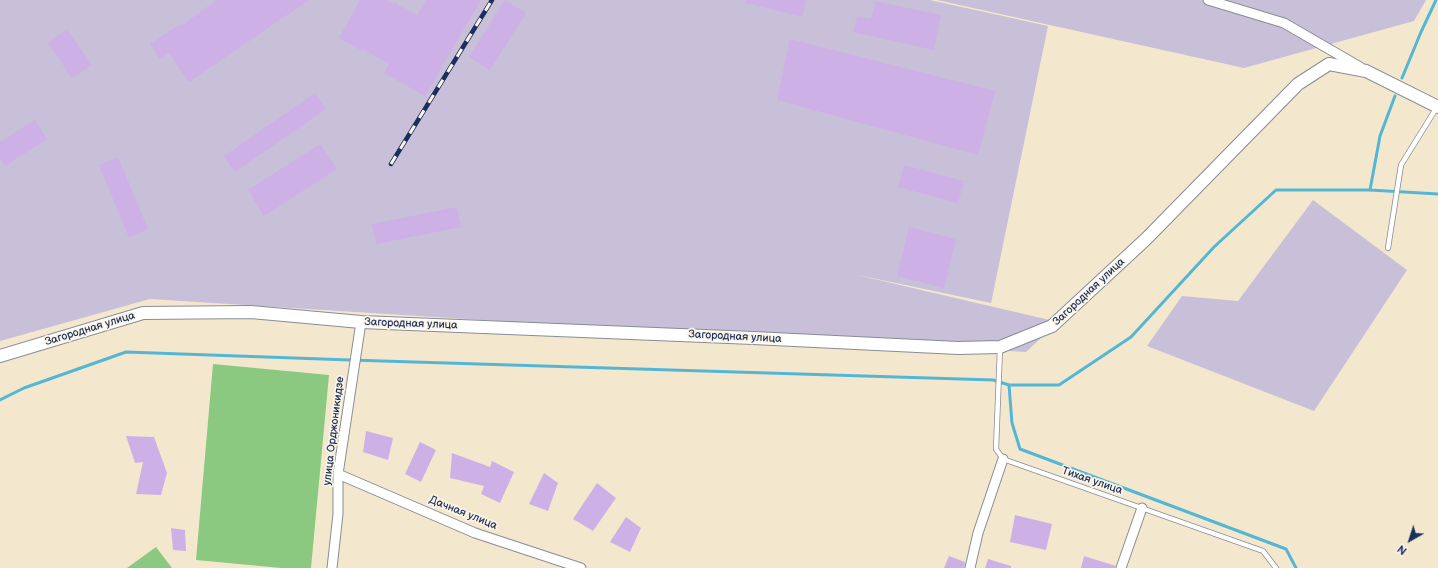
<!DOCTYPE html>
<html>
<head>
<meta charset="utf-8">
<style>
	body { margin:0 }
	#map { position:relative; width:1438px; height:568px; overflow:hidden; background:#f3e8ce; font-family:"Balsamiq Sans",sans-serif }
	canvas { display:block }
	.north { position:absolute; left:1390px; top:520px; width:40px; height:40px; -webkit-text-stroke:3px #fcf5e5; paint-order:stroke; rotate:219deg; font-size:11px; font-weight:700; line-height:16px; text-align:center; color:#1b2f5e }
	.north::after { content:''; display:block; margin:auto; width:14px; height:18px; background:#1b2f5e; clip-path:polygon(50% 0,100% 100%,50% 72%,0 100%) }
</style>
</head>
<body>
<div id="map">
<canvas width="1438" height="568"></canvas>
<div class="north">N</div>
</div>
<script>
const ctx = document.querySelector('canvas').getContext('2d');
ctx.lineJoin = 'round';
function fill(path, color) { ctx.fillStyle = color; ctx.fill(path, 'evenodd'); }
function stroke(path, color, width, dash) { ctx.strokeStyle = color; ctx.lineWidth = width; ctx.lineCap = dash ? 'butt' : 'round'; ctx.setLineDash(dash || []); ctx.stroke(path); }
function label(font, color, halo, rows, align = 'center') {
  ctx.font = font + ' "Balsamiq Sans",sans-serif'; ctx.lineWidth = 3.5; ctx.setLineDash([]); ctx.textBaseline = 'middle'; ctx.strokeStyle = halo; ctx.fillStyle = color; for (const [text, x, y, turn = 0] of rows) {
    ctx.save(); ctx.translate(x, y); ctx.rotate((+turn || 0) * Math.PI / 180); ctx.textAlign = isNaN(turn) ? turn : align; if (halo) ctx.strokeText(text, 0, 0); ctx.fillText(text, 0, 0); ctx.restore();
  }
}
fill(new Path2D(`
	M 0,0 L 930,0 L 1048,26 L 991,303 L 853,274 L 1058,322 L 1026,352 L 640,330 L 150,299 L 0,341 Z
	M 937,0 L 1426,0 L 1414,21 L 1244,68 Z
	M 1313,200 L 1407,270 L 1314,411 L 1147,346 L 1182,296 L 1238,301 Z`), '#c8bfd8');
fill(new Path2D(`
	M 213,364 L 329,375 L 311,568 L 281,568 L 196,560 Z
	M 156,547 L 172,568 L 127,568 Z`), '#8ac97f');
stroke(new Path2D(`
	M 1402,78 L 1421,32 L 1436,0
	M 1370,190 L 1380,136 L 1395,96
	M 1009,385 L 1012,423 L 1020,449 L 1286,549 L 1296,568
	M 0,400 L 24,388 L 126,352 L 350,360 L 993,380 L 1009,385 L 1059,385 L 1131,337 L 1214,247 L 1276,190 L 1370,190 L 1438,194`), '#55b6d4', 3);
fill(new Path2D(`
	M 217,0 L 309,0 L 189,82 L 169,53 L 160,59 L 150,44 L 180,24 L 181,26 Z
	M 360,0 L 386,0 L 393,4 L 394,2 L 417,15 L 426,0 L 481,0 L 425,96 L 384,73 L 389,64 L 363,49 L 362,51 L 339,38 Z
	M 505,0 L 526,13 L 490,70 L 469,57 Z
	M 746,0 L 806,0 L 802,17 L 746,3 Z
	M 875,1 L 941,15 L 934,50 L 853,32 L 857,16 L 871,19 Z
	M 67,29 L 92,65 L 72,78 L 48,43 Z
	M 790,39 L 995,91 L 978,155 L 777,100 Z
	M 315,93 L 326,109 L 235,172 L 224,156 Z
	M 35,120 L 47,139 L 5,166 L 0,158 L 0,142 Z
	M 320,144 L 337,169 L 264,216 L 248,190 Z
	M 118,157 L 148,229 L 129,237 L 99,165 Z
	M 904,165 L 964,181 L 958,203 L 898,187 Z
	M 457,207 L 461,227 L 376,244 L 372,224 Z
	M 909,227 L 956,239 L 944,288 L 897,276 Z
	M 366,431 L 393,438 L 388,460 L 363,452 Z
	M 126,436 L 154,437 L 167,473 L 161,495 L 136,494 L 143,462 L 135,463 Z
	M 420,442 L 436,450 L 421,482 L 405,474 Z
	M 452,453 L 490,467 L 492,461 L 514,472 L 500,503 L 481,494 L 484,486 L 450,478 Z
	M 544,473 L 558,483 L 548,511 L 529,504 Z
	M 597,483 L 616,498 L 593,531 L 573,519 Z
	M 1015,515 L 1052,524 L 1046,550 L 1010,542 Z
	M 626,517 L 641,528 L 630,552 L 610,542 Z
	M 171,528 L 185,530 L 186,551 L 173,550 Z
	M 949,556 L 965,562 L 964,568 L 944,568 Z
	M 1084,556 L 1116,566 L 1115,568 L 1081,568 Z
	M 988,559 L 1011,566 L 1011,568 L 985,568 Z`), '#cdb1e6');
const lane = new Path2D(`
	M 1388,248 L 1401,165 L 1437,107
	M 1000,348 L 996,449 L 1003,459 L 1263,551 L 1276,568`);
const street = new Path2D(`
	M 1208,0 L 1284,23 L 1360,67
	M 338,474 L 475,533 L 581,568
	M 332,568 L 338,514 L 338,474 L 361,322
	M 970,568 L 978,533 L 1003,459
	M 1121,568 L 1142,508`);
const secondary = new Path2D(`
	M 0,356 L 143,313 L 251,312 L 361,322 L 753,338 L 958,348 L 1000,347 L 1052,326 L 1146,239 L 1298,84 L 1329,64 L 1366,71 L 1438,107`);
stroke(lane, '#878c96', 6);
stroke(street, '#878c96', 11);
stroke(secondary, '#878c96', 14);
stroke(lane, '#fff', 4.5);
stroke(street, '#fff', 9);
stroke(secondary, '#fff', 12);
const rail = new Path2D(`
	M 391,164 L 492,0`);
stroke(rail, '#1b2f5e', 4.5);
stroke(rail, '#fcf5e5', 3, [9]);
label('11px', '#1b2f5e', '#fcf5e5', [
	["Загородная улица",1089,292,-43],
	["Загородная улица",411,324,2],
	["Загородная улица",90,329,-17],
	["Загородная улица",735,337,3],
	["улица Орджоникидзе",334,431,-83],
	["Тихая улица",1092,481,19],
	["Дачная улица",463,513,22]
]);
</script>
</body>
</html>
